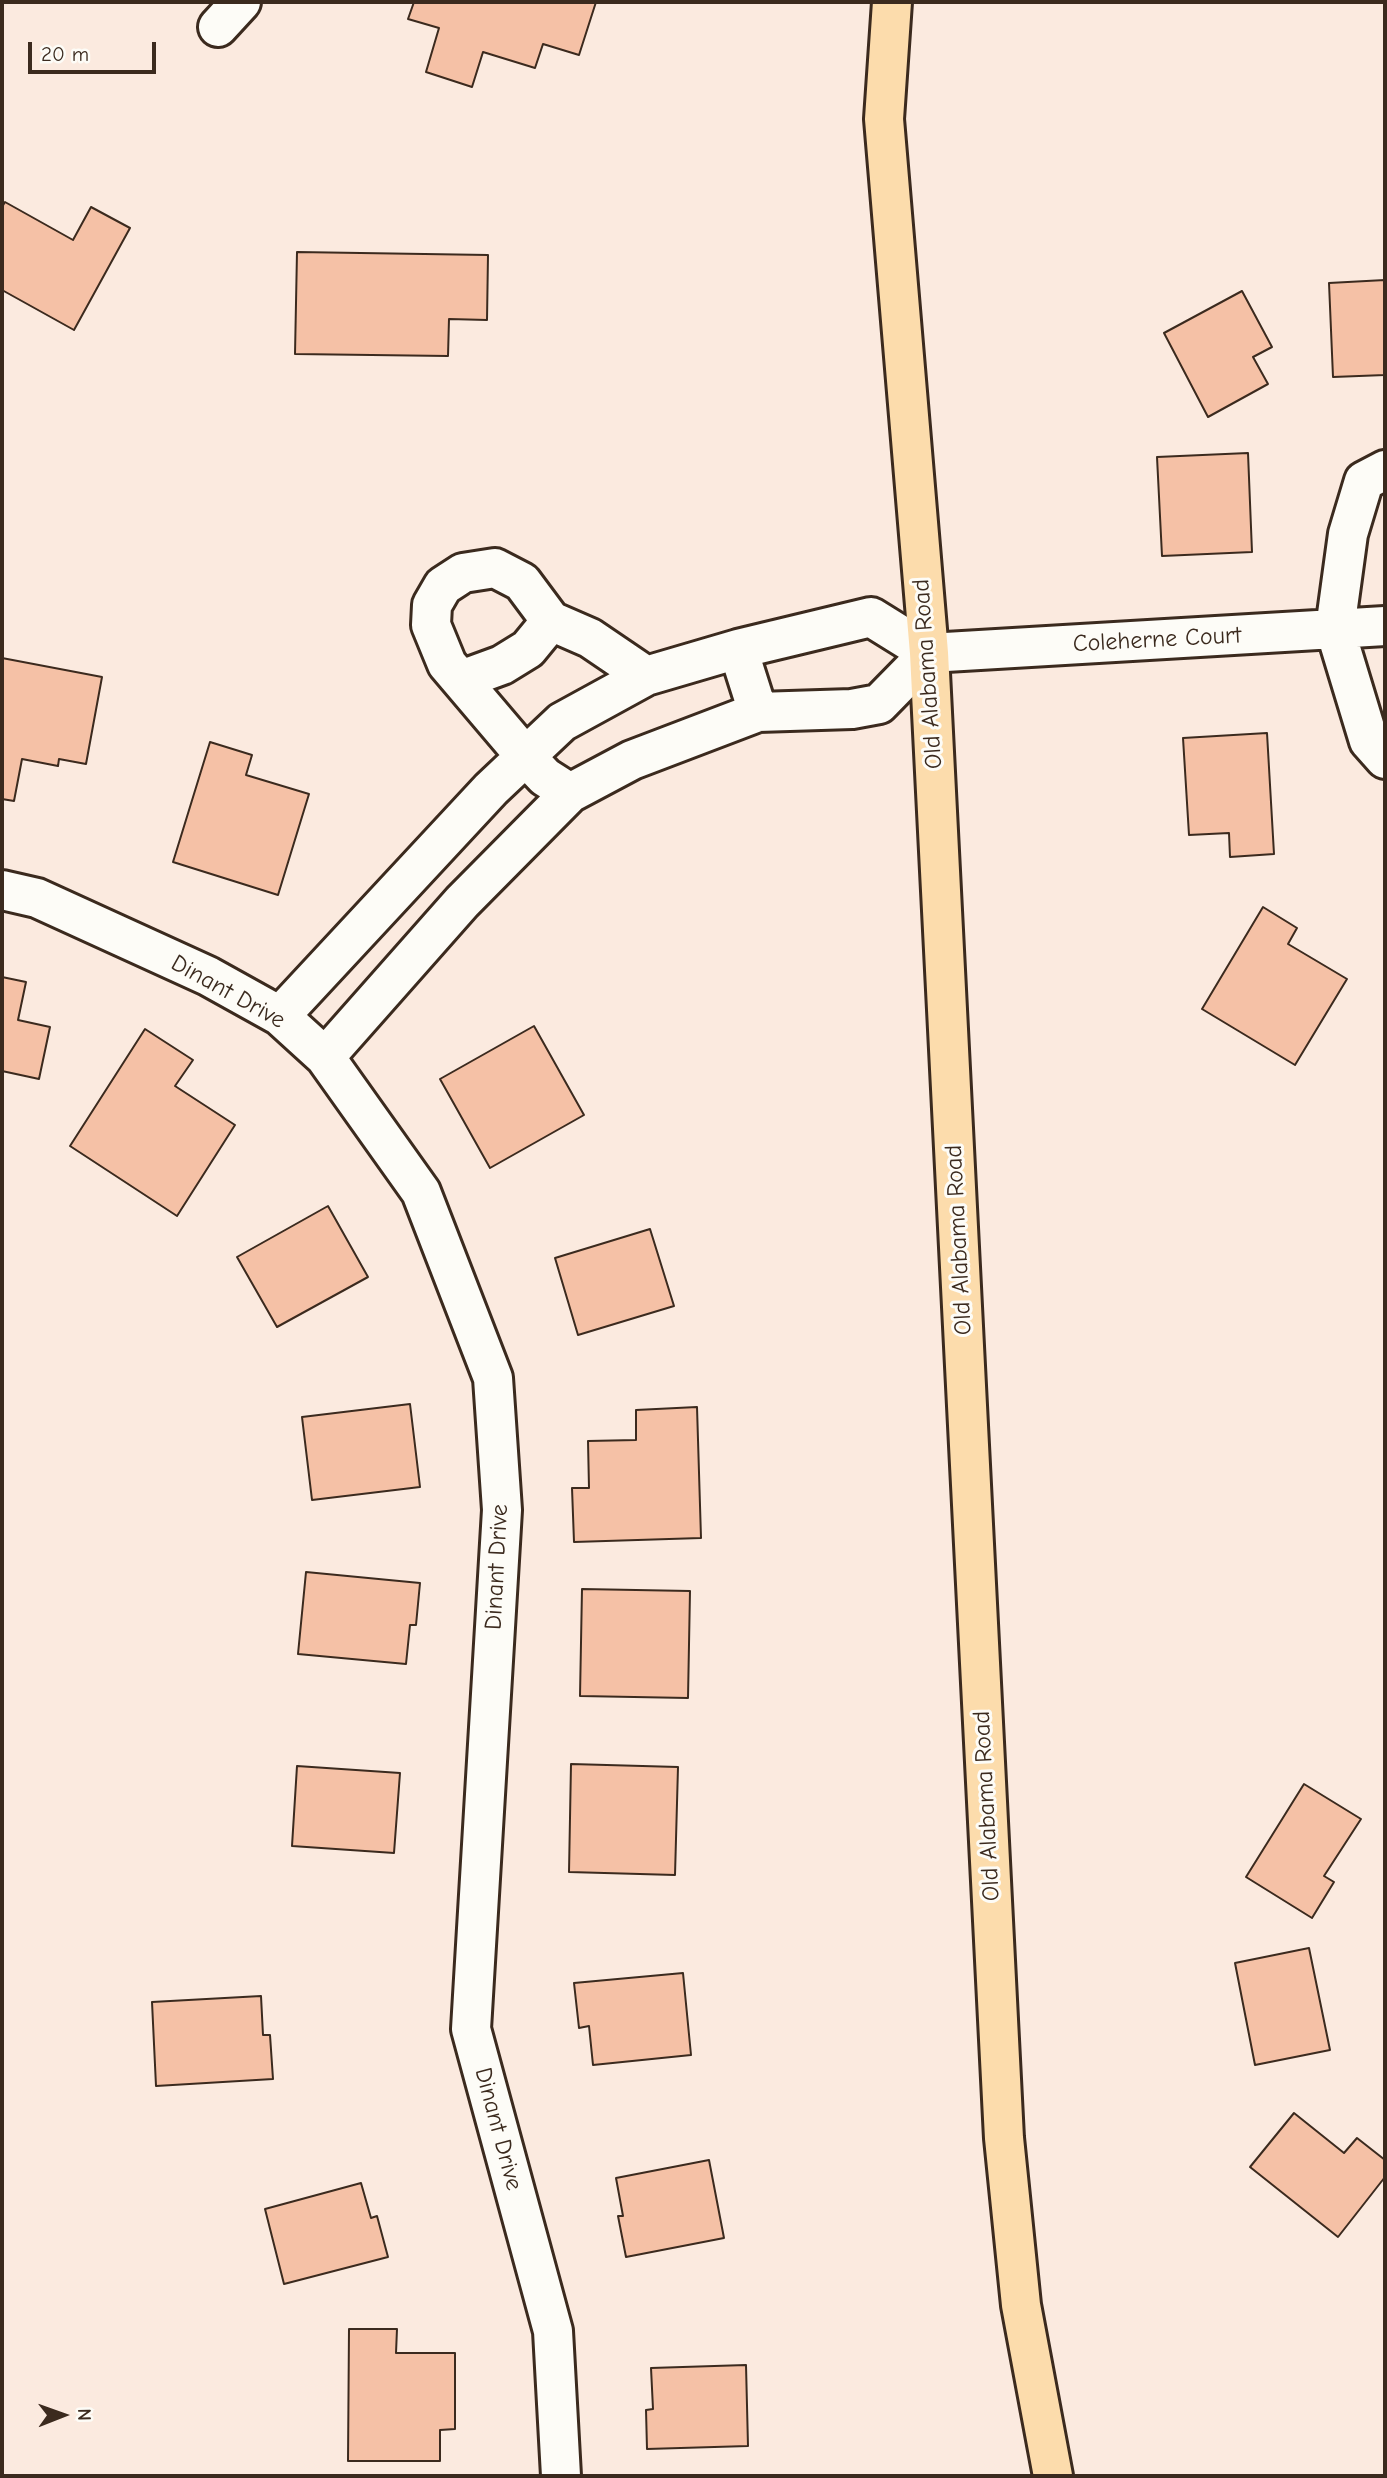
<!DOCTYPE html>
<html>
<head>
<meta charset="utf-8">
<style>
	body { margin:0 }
	#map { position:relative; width:1387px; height:2478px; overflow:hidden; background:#fbeadf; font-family:"Comic Neue",sans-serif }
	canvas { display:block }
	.frame { position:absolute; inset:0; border:4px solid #3b2a1e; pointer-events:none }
	.north { position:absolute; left:28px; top:2380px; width:70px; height:70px; -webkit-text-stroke:5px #fdfcf7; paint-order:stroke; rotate:89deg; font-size:19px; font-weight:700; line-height:28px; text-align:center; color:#3b2a1e }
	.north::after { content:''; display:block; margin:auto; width:24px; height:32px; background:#3b2a1e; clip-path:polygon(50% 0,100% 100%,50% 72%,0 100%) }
	.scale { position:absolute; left:28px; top:42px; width:128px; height:32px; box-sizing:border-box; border:4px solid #3b2a1e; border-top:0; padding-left:9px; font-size:21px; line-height:24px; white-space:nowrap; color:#3b2a1e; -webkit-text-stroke:5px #fdfcf7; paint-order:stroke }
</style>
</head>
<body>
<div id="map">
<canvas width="1387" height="2478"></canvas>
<div class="frame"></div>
<div class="north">N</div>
<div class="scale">20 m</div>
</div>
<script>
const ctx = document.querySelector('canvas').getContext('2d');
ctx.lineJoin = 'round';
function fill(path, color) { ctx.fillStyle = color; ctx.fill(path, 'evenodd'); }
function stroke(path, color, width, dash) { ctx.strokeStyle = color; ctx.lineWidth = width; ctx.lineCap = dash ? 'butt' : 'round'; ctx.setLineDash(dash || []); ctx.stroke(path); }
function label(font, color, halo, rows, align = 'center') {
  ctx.font = font + ' "Comic Neue",sans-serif'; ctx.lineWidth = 6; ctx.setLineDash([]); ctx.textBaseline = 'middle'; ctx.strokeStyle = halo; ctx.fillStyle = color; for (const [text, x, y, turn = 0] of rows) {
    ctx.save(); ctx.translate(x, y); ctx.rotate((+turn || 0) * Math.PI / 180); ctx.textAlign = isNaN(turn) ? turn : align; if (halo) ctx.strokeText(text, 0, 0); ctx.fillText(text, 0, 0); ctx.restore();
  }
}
const building = new Path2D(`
	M 414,2 L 596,2 L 579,55 L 543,44 L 535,68 L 483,52 L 472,87 L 426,72 L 439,28 L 408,19 Z
	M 5,202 L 73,240 L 91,207 L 130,228 L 74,330 L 2,290 L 2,207 Z
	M 297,252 L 488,255 L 487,320 L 449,319 L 448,356 L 295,354 Z
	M 1385,280 L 1385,375 L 1333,377 L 1329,283 Z
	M 1242,291 L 1272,347 L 1253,357 L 1268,384 L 1208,417 L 1164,333 Z
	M 1248,453 L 1252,552 L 1162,556 L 1157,457 Z
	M 2,658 L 102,677 L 86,764 L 59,759 L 58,766 L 22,759 L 14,801 L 2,799 Z
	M 1267,733 L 1274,854 L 1230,857 L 1229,833 L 1189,835 L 1183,738 Z
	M 210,742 L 252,755 L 246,775 L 309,794 L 278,895 L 173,862 Z
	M 1263,907 L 1297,928 L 1288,944 L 1347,979 L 1295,1065 L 1202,1009 Z
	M 2,977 L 26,982 L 18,1020 L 50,1027 L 39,1079 L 2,1071 Z
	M 534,1026 L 584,1115 L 490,1168 L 440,1079 Z
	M 145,1029 L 193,1060 L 175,1086 L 235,1125 L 177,1216 L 70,1146 Z
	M 328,1206 L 368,1277 L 277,1327 L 237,1257 Z
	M 650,1229 L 674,1306 L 578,1335 L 555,1258 Z
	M 410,1404 L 420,1487 L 312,1500 L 302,1417 Z
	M 697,1407 L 701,1538 L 574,1542 L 572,1488 L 589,1488 L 588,1441 L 636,1440 L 636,1410 Z
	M 306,1572 L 420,1583 L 416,1625 L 410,1625 L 406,1664 L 298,1654 Z
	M 582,1589 L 690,1591 L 688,1698 L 580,1696 Z
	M 571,1764 L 678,1767 L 675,1875 L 569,1872 Z
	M 297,1766 L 400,1773 L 394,1853 L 292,1846 Z
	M 1304,1784 L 1361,1819 L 1324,1876 L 1334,1882 L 1312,1918 L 1246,1877 Z
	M 1309,1948 L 1330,2050 L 1255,2065 L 1235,1963 Z
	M 683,1973 L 691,2055 L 593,2065 L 589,2026 L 579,2028 L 574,1983 Z
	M 261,1996 L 263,2035 L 270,2035 L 273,2079 L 156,2086 L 152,2002 Z
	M 1294,2113 L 1344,2153 L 1357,2138 L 1385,2160 L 1385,2177 L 1338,2237 L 1250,2167 Z
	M 709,2160 L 724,2238 L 626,2257 L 618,2216 L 623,2216 L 616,2178 Z
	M 361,2183 L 371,2218 L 377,2216 L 388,2257 L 284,2284 L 265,2209 Z
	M 349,2329 L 397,2329 L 396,2353 L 455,2353 L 455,2429 L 440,2430 L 440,2461 L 348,2461 Z
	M 746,2365 L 748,2446 L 647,2449 L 646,2410 L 653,2409 L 651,2368 Z`);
fill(building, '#f5c1a6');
stroke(building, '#3b2a1e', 2);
const minor = new Path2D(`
	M 218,27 L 241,2
	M 1385,470 L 1364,481 L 1348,534 L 1335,629 L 1369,741 L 1385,759
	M 738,649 L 758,712
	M 929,653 L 1385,626
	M 461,680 L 502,665 L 528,649 L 551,621
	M 570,793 L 545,777 L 526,757 L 447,664 L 431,625 L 432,605 L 443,586 L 463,573 L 495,568 L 522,582 L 551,621 L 590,638 L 646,676
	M 2,890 L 37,898 L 208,976 L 280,1016 L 325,1057 L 421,1192 L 493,1378 L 502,1510 L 471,2029 L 553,2331 L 561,2476
	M 280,1016 L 491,789 L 562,722 L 646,676 L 738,649 L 871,617 L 929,653
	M 325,1057 L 462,902 L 570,793 L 632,760 L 758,712 L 852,709 L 879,704 L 929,653`);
const major = new Path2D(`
	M 892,2 L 884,119 L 929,653 L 1004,2138 L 1021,2305 L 1053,2476`);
stroke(minor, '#3b2a1e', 44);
stroke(major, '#3b2a1e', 44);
stroke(minor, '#fdfcf7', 38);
stroke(major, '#fcdcac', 38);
label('24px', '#3b2a1e', '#fdfcf7', [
	["Coleherne Court",1157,640,-3],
	["Old Alabama Road",928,674,-94],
	["Dinant Drive",228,992,29],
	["Old Alabama Road",959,1240,-93],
	["Dinant Drive",497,1567,-87],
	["Old Alabama Road",987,1806,-93],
	["Dinant Drive",498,2129,75]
]);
</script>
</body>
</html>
